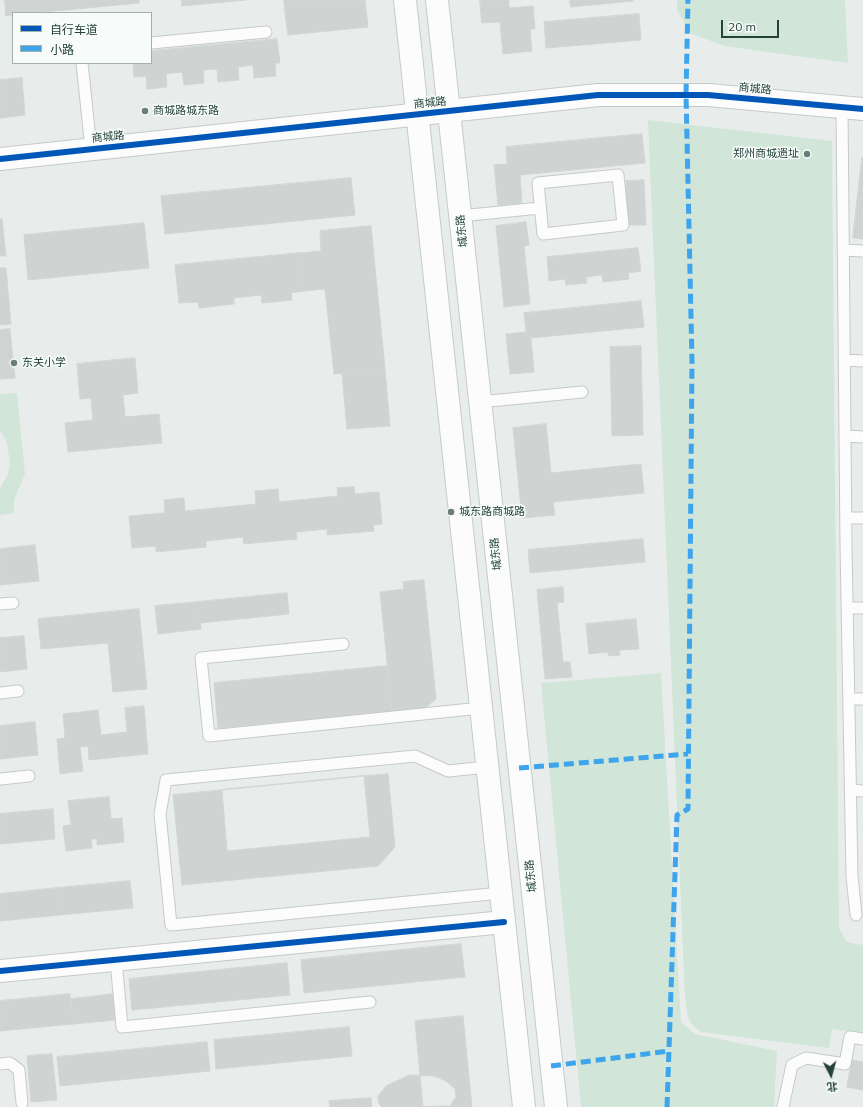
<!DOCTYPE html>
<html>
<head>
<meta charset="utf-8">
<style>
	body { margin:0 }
	#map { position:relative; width:863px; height:1107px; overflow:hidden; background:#e8edeb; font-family:Mulish,"Noto Sans SC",sans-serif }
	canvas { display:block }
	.legend { position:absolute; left:12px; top:12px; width:140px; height:52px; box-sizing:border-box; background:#f7fbf9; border:1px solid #a3b1ad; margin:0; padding:5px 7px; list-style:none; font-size:12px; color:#24423a }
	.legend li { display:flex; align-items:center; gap:8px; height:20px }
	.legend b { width:20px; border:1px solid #a3b1ad }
	.north { position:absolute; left:811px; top:1055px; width:40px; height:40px; -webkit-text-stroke:3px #f7fbf9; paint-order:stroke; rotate:174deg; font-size:11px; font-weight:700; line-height:16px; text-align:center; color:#24423a }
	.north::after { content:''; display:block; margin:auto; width:14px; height:18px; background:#24423a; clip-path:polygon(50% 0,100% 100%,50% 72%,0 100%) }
	.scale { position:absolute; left:721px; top:20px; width:58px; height:18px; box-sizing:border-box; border:2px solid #24423a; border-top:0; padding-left:5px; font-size:12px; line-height:14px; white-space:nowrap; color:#24423a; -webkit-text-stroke:3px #f7fbf9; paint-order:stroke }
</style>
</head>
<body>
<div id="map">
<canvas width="863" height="1107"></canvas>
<ul class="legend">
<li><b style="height:5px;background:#0057b8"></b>自行车道</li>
<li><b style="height:5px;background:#3ea4ec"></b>小路</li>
</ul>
<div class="north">北</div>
<div class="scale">20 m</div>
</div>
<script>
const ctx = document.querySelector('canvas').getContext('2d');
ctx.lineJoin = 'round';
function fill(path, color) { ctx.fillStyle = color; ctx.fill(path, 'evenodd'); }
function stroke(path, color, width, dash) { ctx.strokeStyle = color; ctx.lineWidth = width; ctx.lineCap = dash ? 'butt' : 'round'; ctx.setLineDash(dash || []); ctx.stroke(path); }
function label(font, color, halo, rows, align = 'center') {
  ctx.font = font + ' Mulish,"Noto Sans SC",sans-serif'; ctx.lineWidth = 3; ctx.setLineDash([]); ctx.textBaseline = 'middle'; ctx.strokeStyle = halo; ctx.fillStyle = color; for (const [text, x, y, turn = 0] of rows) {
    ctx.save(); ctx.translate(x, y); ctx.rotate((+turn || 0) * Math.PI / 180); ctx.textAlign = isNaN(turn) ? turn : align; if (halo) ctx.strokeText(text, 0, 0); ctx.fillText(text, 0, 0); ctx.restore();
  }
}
fill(new Path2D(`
	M 677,0 L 845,0 L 848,63 L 724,46 L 690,33 L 677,10 Z
	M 648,120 L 832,141 L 839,928 L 847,942 L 863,945 L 863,1034 L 832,1029 L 829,1048 L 701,1032 C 686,1022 688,1015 685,998 Z
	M 17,393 L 25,474 L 14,500 L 14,513 L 0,515 L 0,488 L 8,474 L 10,464 L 7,442 L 0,430 L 0,394 Z
	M 661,673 L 681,1022 L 695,1034 L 777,1051 L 774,1107 L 581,1107 L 541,683 Z`), '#d1e6d8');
const building = new Path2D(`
	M 5,0 L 139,0 L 139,3 L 33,13 L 13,13 L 13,15 L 6,16 Z
	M 182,0 L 246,0 L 182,6 Z
	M 284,0 L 365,0 L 368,27 L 288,35 Z
	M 480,0 L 509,0 L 509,8 L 533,6 L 535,29 L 530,29 L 532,51 L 503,54 L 500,22 L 482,23 Z
	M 570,0 L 633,0 L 633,1 L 571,7 Z
	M 639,14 L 641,40 L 546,48 L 544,22 Z
	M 277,39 L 280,63 L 275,63 L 276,76 L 254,78 L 253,65 L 238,67 L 239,80 L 218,82 L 217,69 L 203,70 L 204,83 L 184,85 L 182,72 L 166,74 L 167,87 L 147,89 L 146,76 L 134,77 L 133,63 L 151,63 L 151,51 Z
	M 22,78 L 25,115 L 0,118 L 0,80 Z
	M 642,134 L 645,163 L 520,175 L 522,203 L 498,205 L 494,165 L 507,164 L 506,147 Z
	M 862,158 L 863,158 L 863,239 L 853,238 Z
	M 351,178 L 355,215 L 165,234 L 161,196 Z
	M 644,180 L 646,225 L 628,225 L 626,181 Z
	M 0,219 L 2,219 L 6,256 L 0,256 Z
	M 526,222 L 529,245 L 524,246 L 530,304 L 504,307 L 496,226 Z
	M 144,223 L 149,268 L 28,280 L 24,235 Z
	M 371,226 L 385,369 L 334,374 L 325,289 L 304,291 L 300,253 L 321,251 L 320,231 Z
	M 638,248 L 641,271 L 628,273 L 629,279 L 603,282 L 602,275 L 586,277 L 587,283 L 566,285 L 565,279 L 549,281 L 547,257 Z
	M 300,253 L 304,291 L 291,293 L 292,300 L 262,303 L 261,295 L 234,298 L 234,304 L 199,308 L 198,302 L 179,303 L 175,265 Z
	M 0,268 L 6,268 L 11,324 L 0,325 Z
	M 641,301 L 644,327 L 531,338 L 534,372 L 510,374 L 506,334 L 526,332 L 524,313 Z
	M 10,329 L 15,378 L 0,379 L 0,330 Z
	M 641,346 L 643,435 L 612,436 L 610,347 Z
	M 135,358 L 138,393 L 123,395 L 125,417 L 159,414 L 162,443 L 68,452 L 65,423 L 93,420 L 91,398 L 80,399 L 77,364 Z
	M 385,369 L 390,426 L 347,429 L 342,373 Z
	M 546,424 L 551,473 L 641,464 L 644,493 L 553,502 L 555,515 L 522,518 L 513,428 Z
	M 354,487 L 355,494 L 379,492 L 382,524 L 373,525 L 374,531 L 327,535 L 327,529 L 296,532 L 297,539 L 244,544 L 243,537 L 206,541 L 206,547 L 156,552 L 156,546 L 132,548 L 129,516 L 165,513 L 164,500 L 184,498 L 185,511 L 256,504 L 255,491 L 278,489 L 279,502 L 338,496 L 337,488 Z
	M 643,539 L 645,562 L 530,573 L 528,550 Z
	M 35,545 L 39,581 L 0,585 L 0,549 Z
	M 424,580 L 436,699 L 425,708 L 392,711 L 380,592 L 404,589 L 403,582 Z
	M 563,587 L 564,602 L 557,603 L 563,662 L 570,662 L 572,677 L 545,679 L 537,590 Z
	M 287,593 L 289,614 L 200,623 L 198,602 Z
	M 198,602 L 201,629 L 158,634 L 155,606 Z
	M 139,609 L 147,689 L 113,692 L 108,643 L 41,649 L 38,619 Z
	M 636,619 L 639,649 L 619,650 L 620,655 L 609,656 L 608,652 L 589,654 L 586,624 Z
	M 24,636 L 27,669 L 0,672 L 0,638 Z
	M 387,666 L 392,711 L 218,728 L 214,683 Z
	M 144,706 L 148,754 L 89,760 L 88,746 L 80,747 L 83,771 L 60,774 L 57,739 L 65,738 L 63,714 L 98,710 L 101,735 L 127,732 L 125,708 Z
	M 35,722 L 38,755 L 0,759 L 0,726 Z
	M 388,774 L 395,847 L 378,866 L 182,885 L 173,795 Z
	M 364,776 L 370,837 L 227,851 L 222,790 Z
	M 109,797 L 111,819 L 122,818 L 124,842 L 97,845 L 97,839 L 91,839 L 92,848 L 66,851 L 63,826 L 71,825 L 68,801 Z
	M 53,809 L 55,839 L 0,844 L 0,814 Z
	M 130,881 L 133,908 L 60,915 L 57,888 Z
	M 57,888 L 60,915 L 0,921 L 0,894 Z
	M 461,944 L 465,977 L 304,993 L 301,960 Z
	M 287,963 L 290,995 L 132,1010 L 129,979 Z
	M 70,994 L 73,1024 L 0,1031 L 0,1001 Z
	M 114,994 L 116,1020 L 73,1024 L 71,999 Z
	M 463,1016 L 472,1107 L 423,1107 L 415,1021 Z
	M 349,1027 L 352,1056 L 216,1069 L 214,1040 Z
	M 207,1042 L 210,1071 L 60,1086 L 57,1057 Z
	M 52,1054 L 57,1100 L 31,1102 L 27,1056 Z
	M 852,1060 L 863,1062 L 863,1090 L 847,1087 Z
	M 410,1075 L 434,1076 L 446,1081 L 455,1089 L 456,1097 L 450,1106 L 382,1107 L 379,1104 L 378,1096 L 386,1086 Z
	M 371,1098 L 372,1107 L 330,1107 L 329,1101 Z`);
fill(building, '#cfd4d2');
stroke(building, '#d1d6d4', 1);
const service = new Path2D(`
	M 151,43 L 266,32
	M 82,63 L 91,149
	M 842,108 L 846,545 L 852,876 L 856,915
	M 618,175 L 623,225 L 543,234 L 538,183 Z
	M 460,216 L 540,208
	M 844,250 L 863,251
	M 845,360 L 863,361
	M 480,402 L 582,392
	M 845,436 L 863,437
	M 846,518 L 863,518
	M 0,604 L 13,603
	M 847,608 L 863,608
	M 343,644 L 201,658 L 209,736 L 481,708
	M 0,693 L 18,691
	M 849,699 L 863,699
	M 487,767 L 448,771 L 415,756 L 166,780 L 160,814 L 171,925 L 501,893
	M 0,779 L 29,776
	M 850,790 L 863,791
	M 116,960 L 122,1027 L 370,1002
	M 0,1064 L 10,1063 L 19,1070 L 22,1103
	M 783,1107 L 792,1065 L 806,1058 L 845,1064 L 850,1037 L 863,1039`);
const minor = new Path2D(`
	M 0,971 L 504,922`);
const tertiary = new Path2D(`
	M 0,159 L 598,95 L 708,95 L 863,109`);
const secondary = new Path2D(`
	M 405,0 L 524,1107
	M 437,0 L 556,1107`);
stroke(service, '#c5cac8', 13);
stroke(minor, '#c5cac8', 24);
stroke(tertiary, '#c5cac8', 24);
stroke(secondary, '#c3cbc8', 24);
stroke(service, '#fcfcfc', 11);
stroke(minor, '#fcfcfc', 22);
stroke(tertiary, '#fcfcfc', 22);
stroke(secondary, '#fcfcfc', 22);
stroke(new Path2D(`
	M 519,768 L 688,754
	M 551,1066 L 669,1051
	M 667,1107 L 677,815 L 688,809 L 692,362 L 686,94 L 688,0`), '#3ea4ec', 5, [10, 5]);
stroke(new Path2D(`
	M 0,159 L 598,95 L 708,95 L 863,109
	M 0,971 L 504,922`), '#0057b8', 6);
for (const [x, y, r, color] of [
	[145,111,4,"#697e78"],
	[807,154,4,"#697e78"],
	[14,363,4,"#697e78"],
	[451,512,4,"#697e78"]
]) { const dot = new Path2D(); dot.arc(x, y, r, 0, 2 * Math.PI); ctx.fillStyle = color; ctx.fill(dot); stroke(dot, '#f7fbf9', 1.5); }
label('11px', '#24423a', '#f7fbf9', [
	["商城路",755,89,5],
	["商城路",430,103,-6],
	["商城路",108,137,-6],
	["城东路",462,231,-96],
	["城东路",496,554,-96],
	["城东路",531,876,-96]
]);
label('11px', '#24423a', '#f7fbf9', [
	["商城路城东路",153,111],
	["郑州商城遗址",799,154,"right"],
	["东关小学",22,363],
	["城东路商城路",459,512]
], 'left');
</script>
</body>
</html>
